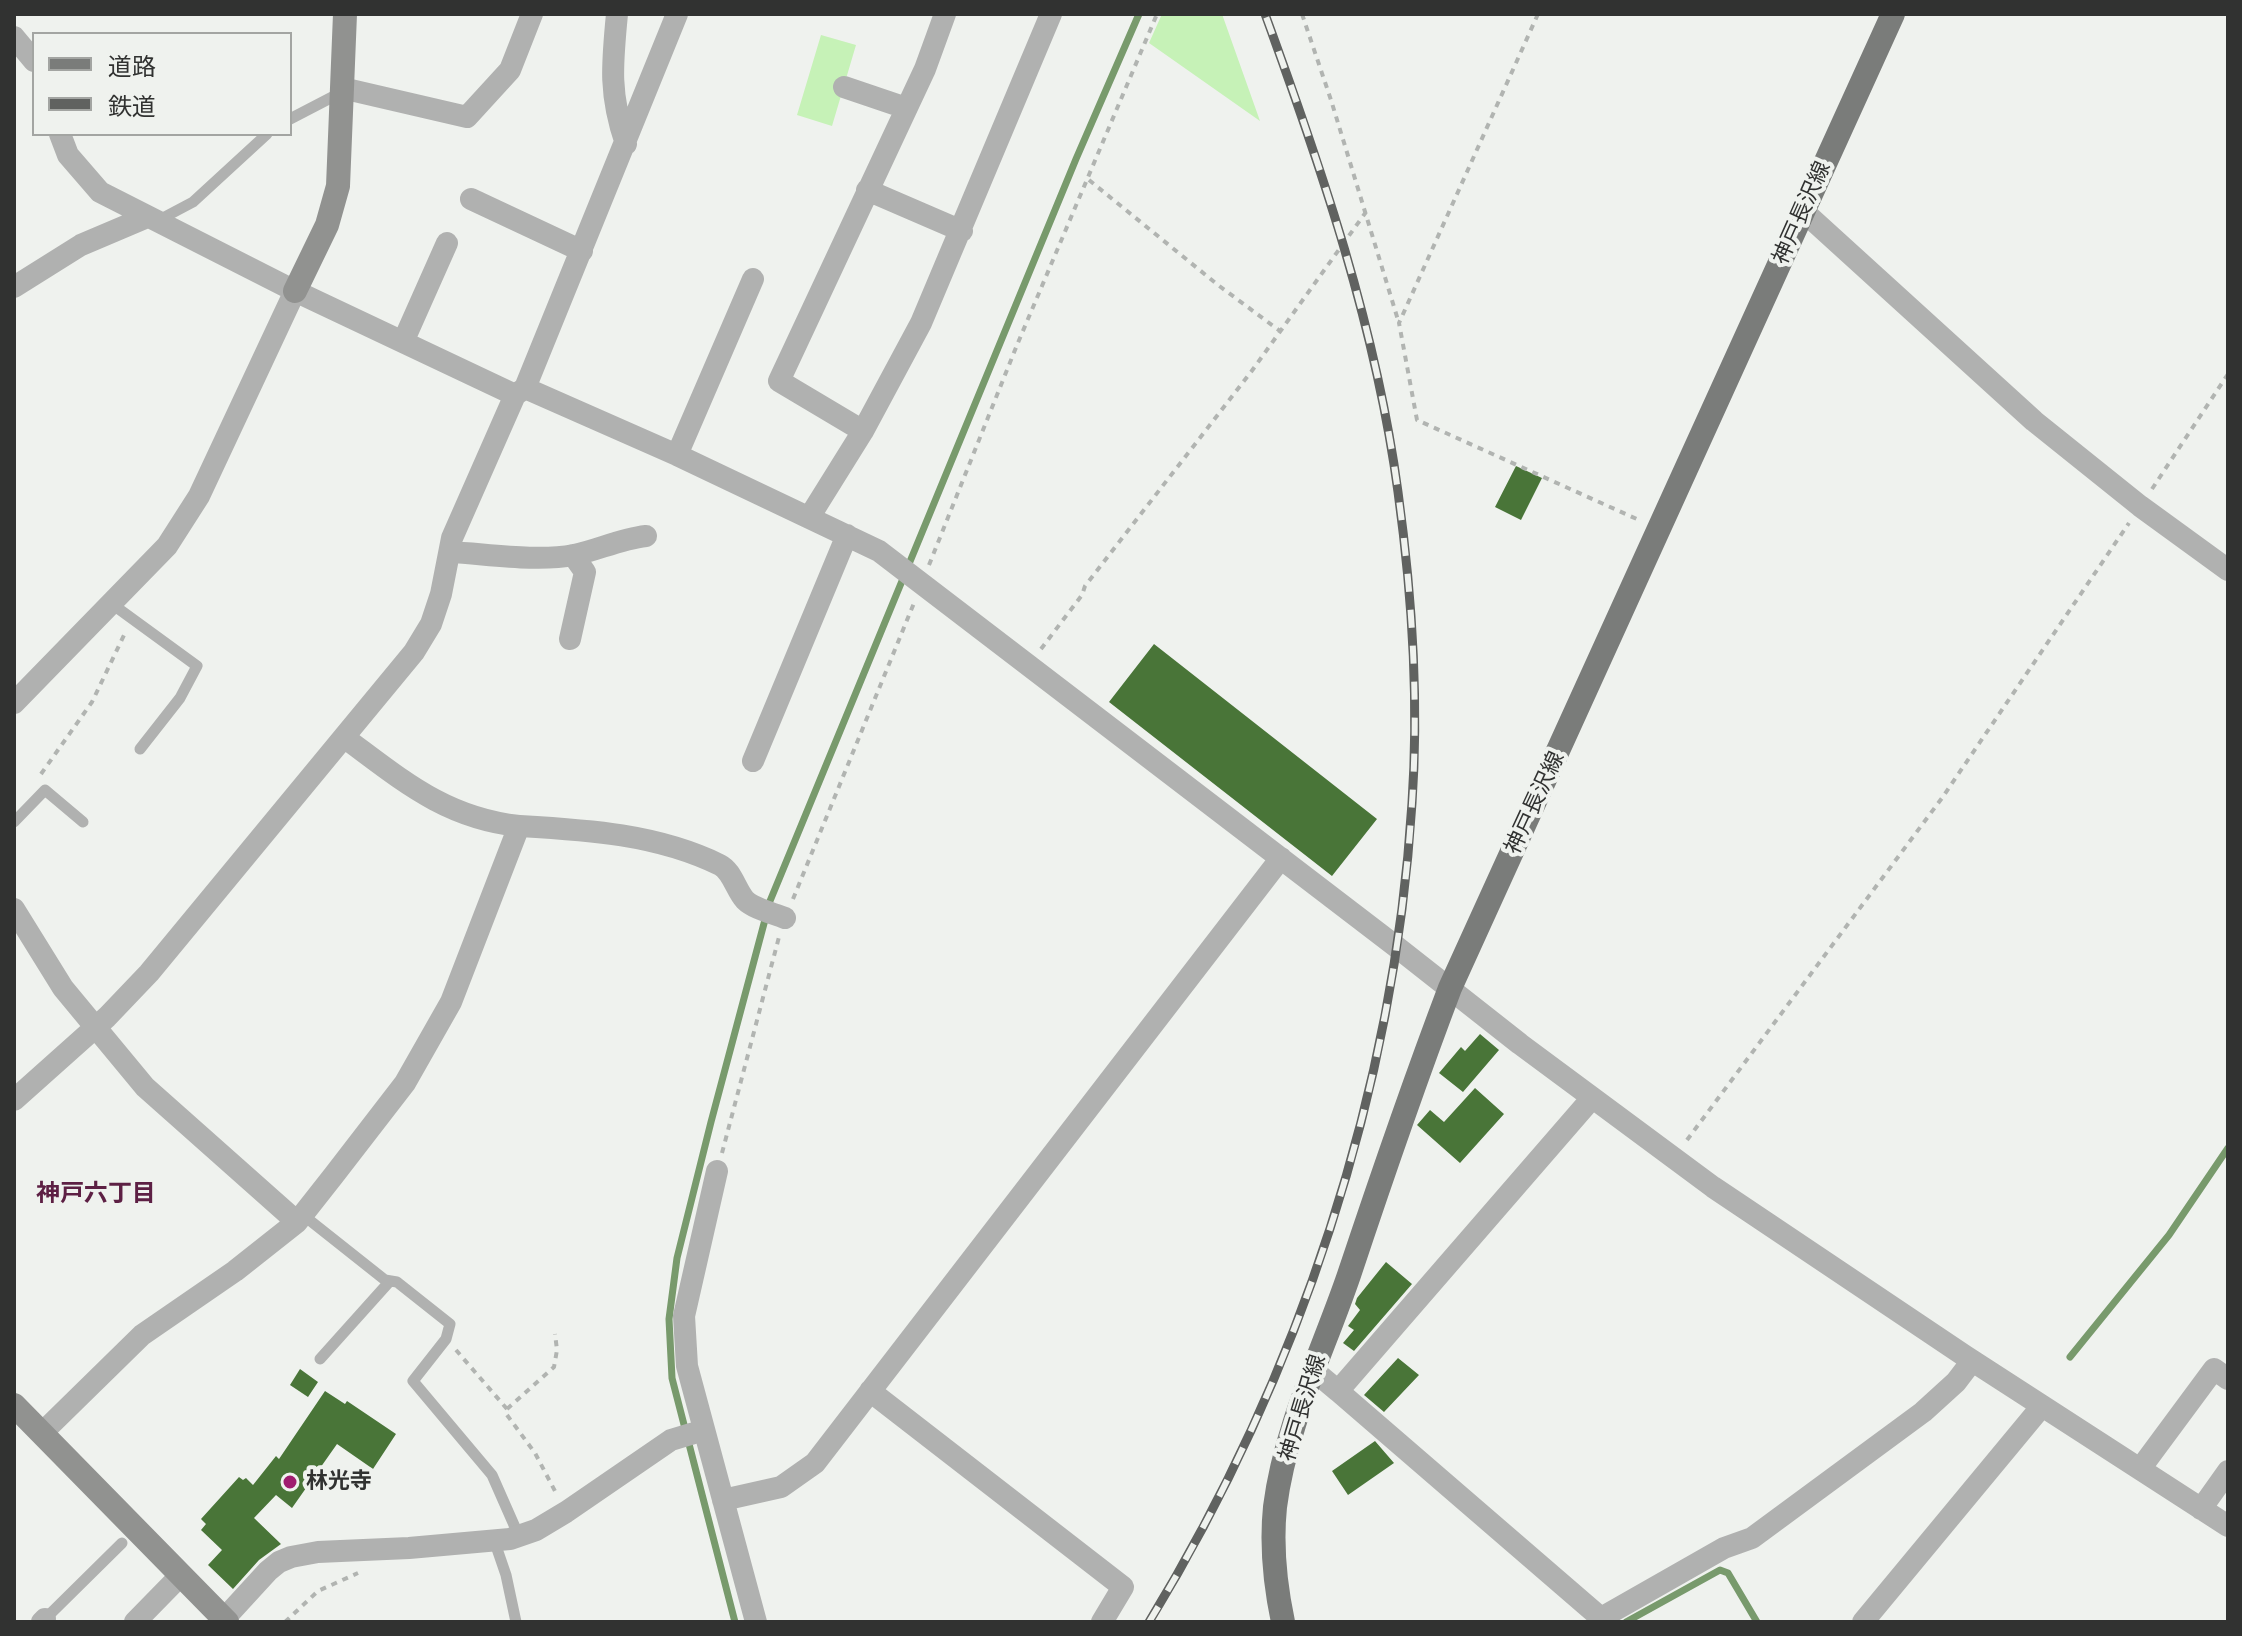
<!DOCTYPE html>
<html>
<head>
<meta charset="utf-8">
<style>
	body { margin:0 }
	#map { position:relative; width:2242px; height:1636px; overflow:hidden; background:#eff2ee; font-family:"PT Sans","Noto Sans JP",sans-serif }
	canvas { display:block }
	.frame { position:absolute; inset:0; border:16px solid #313231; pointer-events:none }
	.legend { position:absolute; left:32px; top:32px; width:260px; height:104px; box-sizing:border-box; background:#eff2ee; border:2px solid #a3a5a2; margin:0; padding:10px 14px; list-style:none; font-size:24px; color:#313231 }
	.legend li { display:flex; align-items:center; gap:16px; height:40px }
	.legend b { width:40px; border:2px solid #a3a5a2 }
</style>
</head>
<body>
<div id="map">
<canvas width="2242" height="1636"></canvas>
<div class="frame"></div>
<ul class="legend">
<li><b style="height:10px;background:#7a7c7a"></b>道路</li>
<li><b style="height:10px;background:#606260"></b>鉄道</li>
</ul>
</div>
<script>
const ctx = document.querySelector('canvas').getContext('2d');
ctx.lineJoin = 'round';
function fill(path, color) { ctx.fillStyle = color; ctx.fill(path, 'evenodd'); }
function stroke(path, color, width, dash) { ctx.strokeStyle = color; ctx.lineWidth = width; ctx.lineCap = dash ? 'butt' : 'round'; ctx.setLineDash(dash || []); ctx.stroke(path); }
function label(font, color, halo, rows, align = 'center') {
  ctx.font = font + ' "PT Sans","Noto Sans JP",sans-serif'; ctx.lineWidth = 8; ctx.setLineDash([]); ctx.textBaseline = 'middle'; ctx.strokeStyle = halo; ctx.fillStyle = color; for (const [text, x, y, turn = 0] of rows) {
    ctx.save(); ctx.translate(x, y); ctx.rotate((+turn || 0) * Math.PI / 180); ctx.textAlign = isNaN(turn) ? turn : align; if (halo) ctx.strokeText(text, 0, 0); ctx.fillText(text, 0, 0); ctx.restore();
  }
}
fill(new Path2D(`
	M 1162,14 L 1222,14 L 1260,121 L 1149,43 Z
	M 821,35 L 856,45 L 832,126 L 797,115 Z`), '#c6f2b7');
stroke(new Path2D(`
	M 2070,1357 L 2169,1235 L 2228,1148
	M 735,1622 L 672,1378 L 669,1319 L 677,1258 L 711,1122 L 770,901 L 1076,159 L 1139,14
	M 1626,1622 L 1720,1570 L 1728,1573 L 1757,1622`), '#789a6c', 7);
fill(new Path2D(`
	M 1516,466 L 1542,478 L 1521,520 L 1495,507 Z
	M 1154,644 L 1377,819 L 1332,876 L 1109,702 Z
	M 1480,1034 L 1499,1050 L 1463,1092 L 1439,1073 L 1461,1047 L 1465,1051 Z
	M 1475,1088 L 1504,1114 L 1460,1163 L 1417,1125 L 1430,1110 L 1444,1122 Z
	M 1386,1262 L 1412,1284 L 1354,1351 L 1343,1343 L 1354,1330 L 1348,1326 L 1360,1310 L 1355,1304 L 1357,1298 Z
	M 1398,1358 L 1419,1375 L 1384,1412 L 1364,1395 Z
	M 300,1369 L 318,1382 L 308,1397 L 290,1385 Z
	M 325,1391 L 345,1404 L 347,1401 L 396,1434 L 373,1469 L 337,1444 L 292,1508 L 276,1495 L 254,1518 L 281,1544 L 259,1560 L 233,1589 L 208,1565 L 222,1550 L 201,1530 L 206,1524 L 201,1519 L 239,1477 L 243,1480 L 246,1478 L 253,1485 L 276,1456 L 279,1459 Z
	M 1375,1441 L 1394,1463 L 1348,1495 L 1332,1471 Z`), '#497538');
stroke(new Path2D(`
	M 1302,14 L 1331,100 L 1398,320
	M 1538,14 L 1399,323 L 1417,420 L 1639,520
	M 1089,180 L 1218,285 L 1280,331
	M 2152,489 L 2228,374
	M 929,565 L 1017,345 L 1157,14
	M 1041,649 L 1082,595 L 1085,586 L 1251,372 L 1366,212
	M 41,774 L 92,702 L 126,631
	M 793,899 L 914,603
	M 1687,1140 L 1942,798 L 2129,523
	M 722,1153 L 779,937
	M 456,1350 L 507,1409 L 507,1415 L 535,1453 L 556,1493
	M 507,1409 L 554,1367 L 557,1350 L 555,1334
	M 285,1622 L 318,1591 L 358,1573`), '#b1b4b1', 4, [6, 6]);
stroke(new Path2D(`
	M 290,119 L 342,92
	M 159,220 L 193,202 L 267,134
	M 112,604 L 197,666 L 180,698 L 140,749
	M 14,822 L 45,790 L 83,822
	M 303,1215 L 385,1280 L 397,1282 L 450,1324 L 446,1339 L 413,1381 L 492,1475 L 518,1534
	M 320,1359 L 390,1281
	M 494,1540 L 506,1575 L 516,1622
	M 45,1619 L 122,1543`), '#b0b1b0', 11);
stroke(new Path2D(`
	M 617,14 C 612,65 609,95 626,144
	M 14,37 L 34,61
	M 844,87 L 906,108
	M 342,88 L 467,117 L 510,70 L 532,14
	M 60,134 L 68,155 L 100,192 L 295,291 L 515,395
	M 867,190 L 962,231
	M 471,199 L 582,251
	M 1803,211 L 2034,421 L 2140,506 L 2228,570
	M 14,287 L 81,245 L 147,217
	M 403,342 L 447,243
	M 525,388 L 677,455 L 879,551 L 1398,948 L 1520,1044 L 1713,1187 L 1965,1356 L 2228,1526
	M 863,431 L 779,381 L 925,69 L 945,14
	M 677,455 L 753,279
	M 810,516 L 863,431 L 921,323 L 1051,14
	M 450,552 C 488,554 537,562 574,555 C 598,550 620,539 646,536
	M 570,639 L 585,572 L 573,555
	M 14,703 L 167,546 L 199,496 L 295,291
	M 753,761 L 847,535
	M 519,826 C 587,830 657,834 720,865 C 732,871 736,890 745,900 C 754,909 773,913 785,918
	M 14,909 L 63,988 L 145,1087 L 297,1222
	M 14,1100 L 107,1017 L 149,973 L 414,652 L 431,624 L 441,594 L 452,538 L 515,395 L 525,388 L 677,14
	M 717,1171 L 684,1316 L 687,1366 L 756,1622
	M 1313,1370 L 1338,1391 L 1592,1098
	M 870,1391 L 1123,1587 L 1102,1622
	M 1338,1391 L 1601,1618 L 1724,1548 L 1752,1538 L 1923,1412 L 1956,1382 L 1972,1361
	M 42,1433 L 142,1335 L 235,1271 L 297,1222 L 334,1175 L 405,1083 L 451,1002 L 519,826 C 445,818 402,780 345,738
	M 2140,1469 L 2214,1369 L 2228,1379
	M 723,1500 L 781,1487 L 815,1463 L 1281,858
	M 2201,1509 L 2228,1471
	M 224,1619 L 268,1571 L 279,1562 L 291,1557 L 318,1552 L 409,1548 L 510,1539 L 536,1530 L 566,1512 L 671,1440 L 704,1430
	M 42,1622 L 45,1619
	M 135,1622 L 181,1575
	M 1863,1622 L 2042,1406`), '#b0b1b0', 22);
stroke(new Path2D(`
	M 295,291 L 327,225 L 338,186 L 345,14
	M 14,1405 L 227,1622`), '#919290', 24);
stroke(new Path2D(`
	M 1283,1622 C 1275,1584 1271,1546 1275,1507 C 1285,1427 1323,1351 1349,1275 C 1381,1179 1414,1083 1450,988 L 1893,14`), '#7a7c7a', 24);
const rail = new Path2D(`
	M 1149,1622 C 1299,1376 1394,1092 1412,803 C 1419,701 1412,594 1398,492 C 1376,327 1322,170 1265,14`);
stroke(rail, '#606260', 9);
stroke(rail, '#eff2ee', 6, [18]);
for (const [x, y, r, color] of [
	[290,1482,8,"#9f1d6f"]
]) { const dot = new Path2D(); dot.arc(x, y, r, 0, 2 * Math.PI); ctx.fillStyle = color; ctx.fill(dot); stroke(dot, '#eff2ee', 3); }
label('22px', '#313231', '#eff2ee', [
	["神戸長沢線",1802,213,-66],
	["神戸長沢線",1535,803,-65],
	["神戸長沢線",1303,1408,-73]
]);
label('bold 22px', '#313231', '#eff2ee', [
	["林光寺",306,1482]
], 'left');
label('bold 24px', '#5d2044', '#eff2ee', [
	["神戸六丁目",96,1194]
]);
</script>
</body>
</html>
